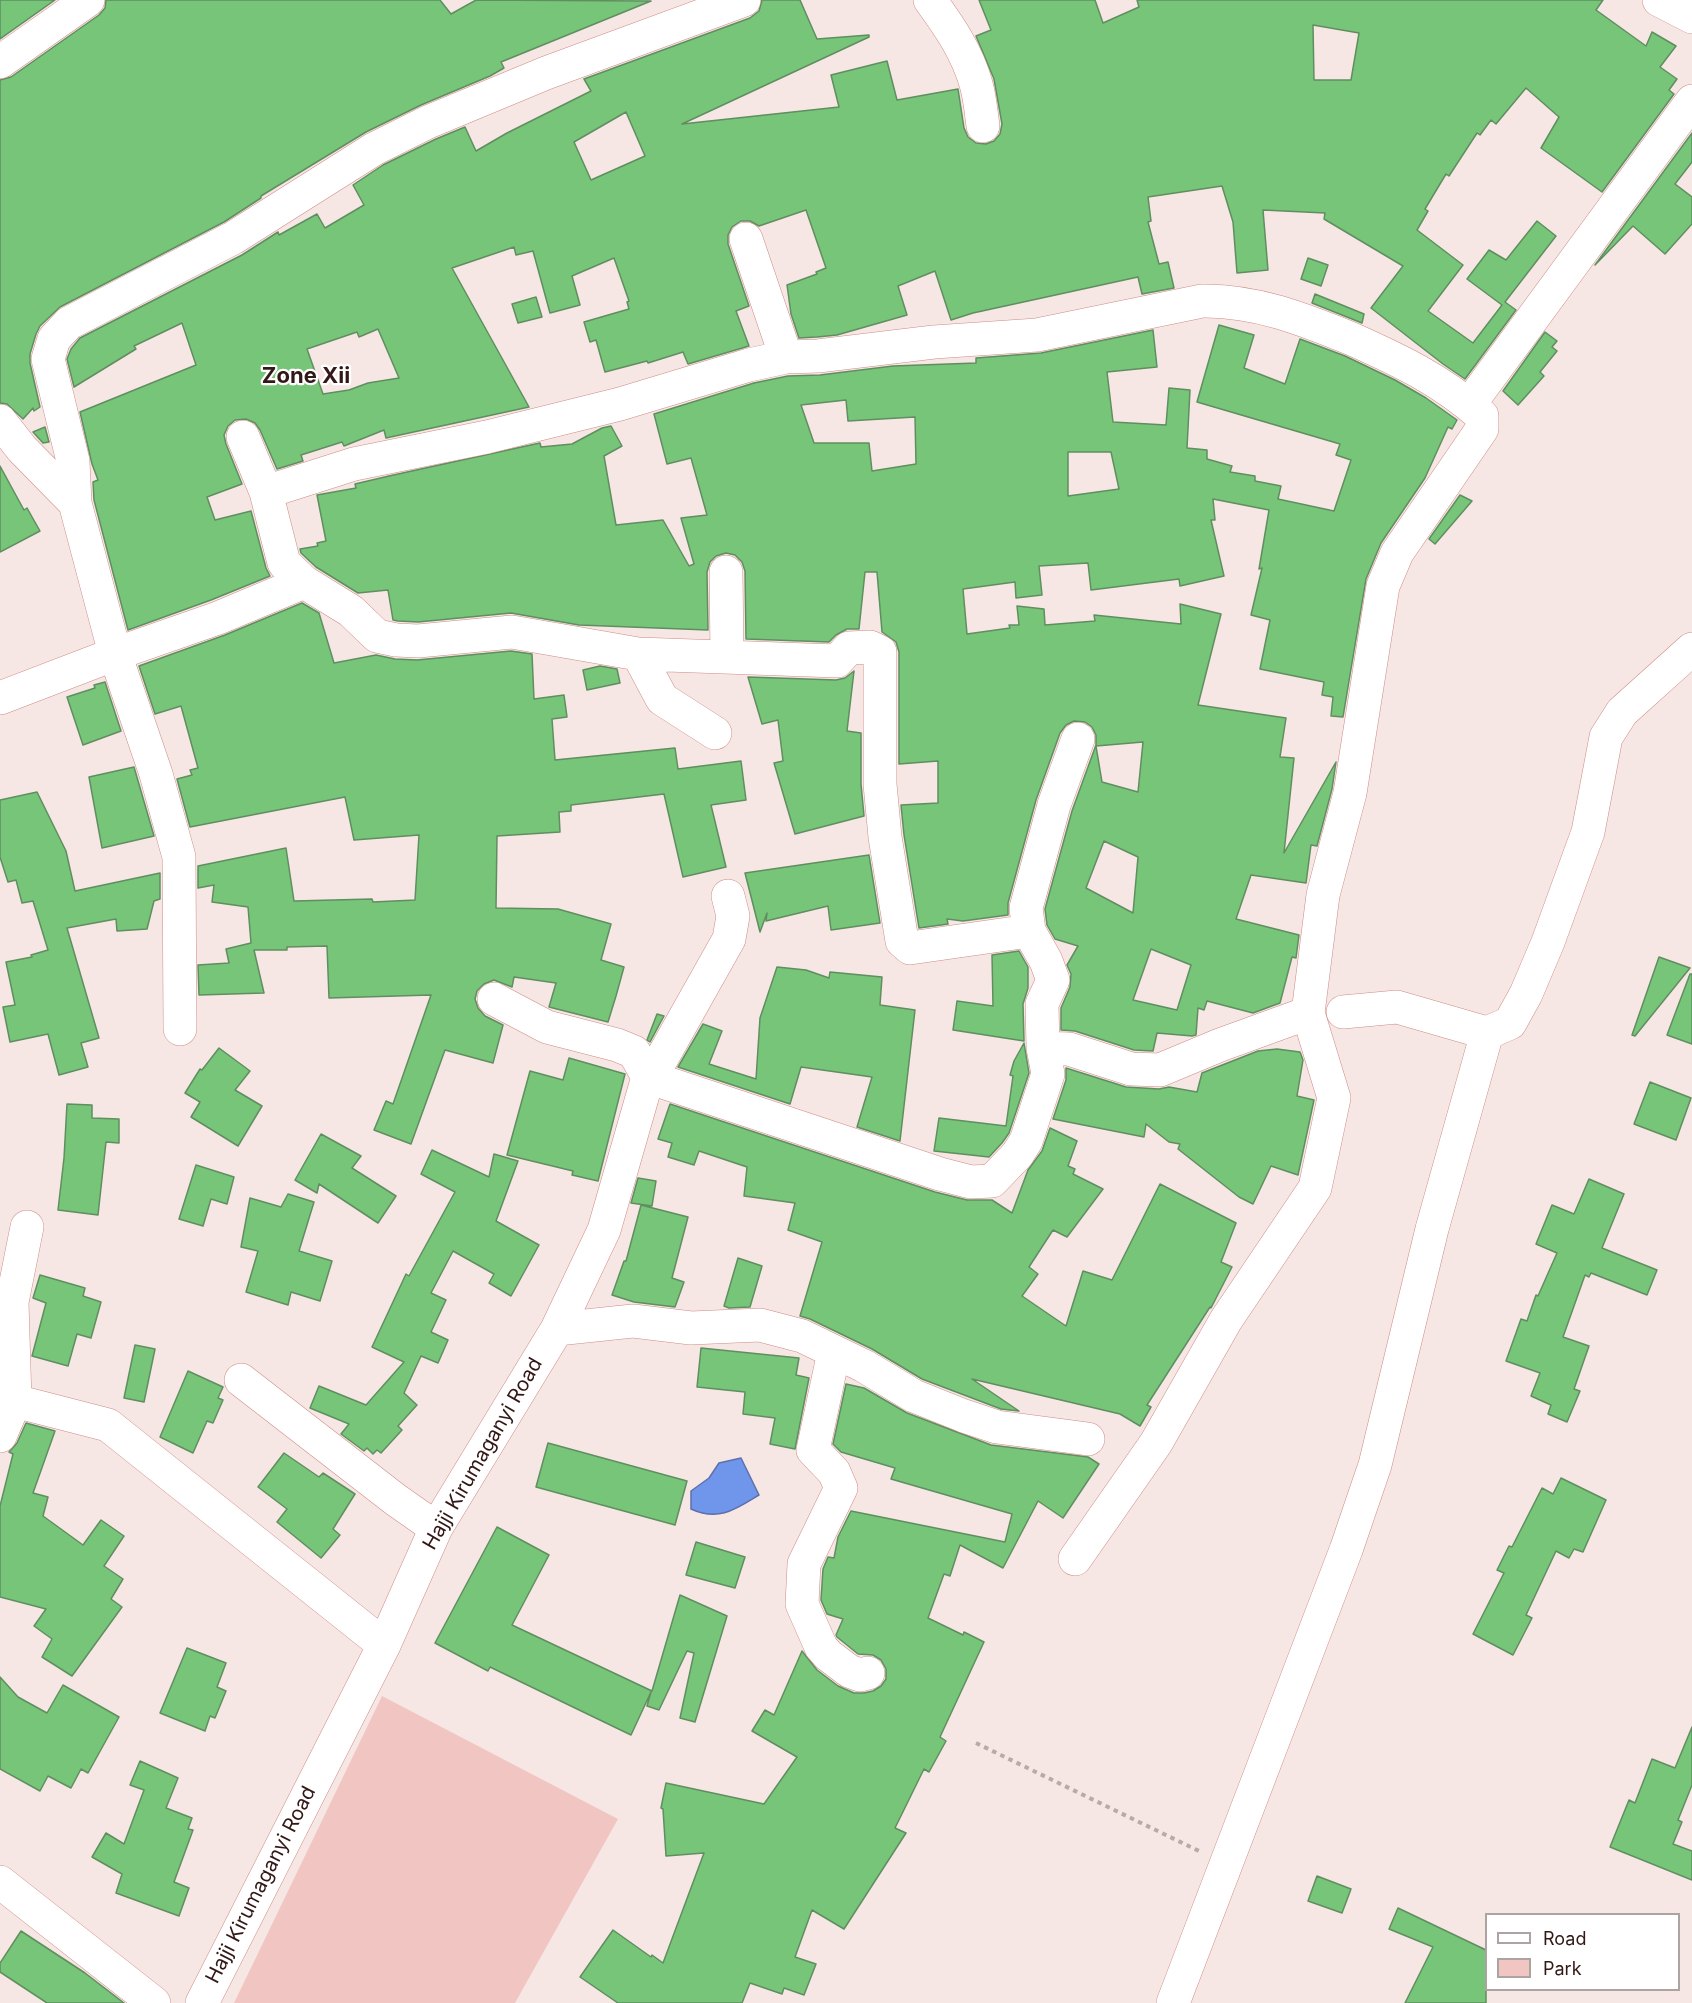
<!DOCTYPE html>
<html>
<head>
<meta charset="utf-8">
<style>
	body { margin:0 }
	#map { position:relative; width:1692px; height:2003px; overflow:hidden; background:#f6e7e5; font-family:Inter,sans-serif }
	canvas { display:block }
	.legend { position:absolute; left:1485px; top:1913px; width:195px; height:78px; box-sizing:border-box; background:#fff; border:2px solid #ada3a2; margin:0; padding:8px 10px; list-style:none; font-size:18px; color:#321816 }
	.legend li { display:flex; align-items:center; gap:12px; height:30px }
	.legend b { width:30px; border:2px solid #ada3a2 }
</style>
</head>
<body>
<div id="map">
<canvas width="1692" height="2003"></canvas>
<ul class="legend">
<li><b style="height:8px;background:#fff"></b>Road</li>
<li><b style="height:16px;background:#f1c6c2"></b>Park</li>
</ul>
</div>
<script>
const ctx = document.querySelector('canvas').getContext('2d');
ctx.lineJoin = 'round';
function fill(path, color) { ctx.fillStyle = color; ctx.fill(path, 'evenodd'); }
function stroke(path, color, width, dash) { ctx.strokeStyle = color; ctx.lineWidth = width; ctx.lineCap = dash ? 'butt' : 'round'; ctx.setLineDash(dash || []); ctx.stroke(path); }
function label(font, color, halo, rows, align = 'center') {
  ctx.font = font + ' Inter,sans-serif'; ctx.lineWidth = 4.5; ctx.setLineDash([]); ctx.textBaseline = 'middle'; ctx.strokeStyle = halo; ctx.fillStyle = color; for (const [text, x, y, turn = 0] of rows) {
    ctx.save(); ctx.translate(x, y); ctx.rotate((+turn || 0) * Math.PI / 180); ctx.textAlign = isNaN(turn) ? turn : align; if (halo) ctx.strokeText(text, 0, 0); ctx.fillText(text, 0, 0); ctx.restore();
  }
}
fill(new Path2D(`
	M 382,1696 L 618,1819 L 515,2003 L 234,2003 Z`), '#f1c6c2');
const water = new Path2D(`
	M 741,1458 L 759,1495 C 736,1509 719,1522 691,1509 L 691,1491 L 709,1478 L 719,1463 Z`);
fill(water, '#7096eb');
stroke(water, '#5d70ab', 1.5);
const building = new Path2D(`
	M 0,0 L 55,0 L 0,39 Z
	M 106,0 L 440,0 L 451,14 L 476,0 L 651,1 L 501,62 L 504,68 L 490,76 L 421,105 L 366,132 L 261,196 L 261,198 L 224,222 L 60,307 L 40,326 L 36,334 L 30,354 L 30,363 L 40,407 L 34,411 L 33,408 L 23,419 L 7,404 L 0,403 L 0,80 L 11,77 L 99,15 L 105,8 Z
	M 762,0 L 800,0 L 817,39 L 869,35 L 869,37 L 682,124 L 839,107 L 831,75 L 887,61 L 897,100 L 958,89 L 964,128 L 968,137 L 976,143 L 986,144 L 994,141 L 1000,134 L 1002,124 L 994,79 L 976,36 L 991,30 L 979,0 L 1095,0 L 1103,23 L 1139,7 L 1137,0 L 1603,0 L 1596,10 L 1646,46 L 1652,32 L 1676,46 L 1660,67 L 1677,79 L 1669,90 L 1674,94 L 1602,192 L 1541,148 L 1559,117 L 1526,88 L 1496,124 L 1491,120 L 1480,135 L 1477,133 L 1449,176 L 1446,174 L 1425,209 L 1428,211 L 1417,230 L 1463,265 L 1428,311 L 1473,343 L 1502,305 L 1467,279 L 1489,250 L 1506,260 L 1537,221 L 1556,236 L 1505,302 L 1516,310 L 1465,379 L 1443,364 L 1371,308 L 1403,266 L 1324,219 L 1325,213 L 1263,210 L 1268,270 L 1237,273 L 1233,222 L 1222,186 L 1148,197 L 1151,221 L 1148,222 L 1159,264 L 1168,262 L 1174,288 L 1142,294 L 1138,277 L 973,313 L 951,320 L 935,271 L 898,286 L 907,315 L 837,335 L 817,337 L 799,338 L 791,314 L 787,285 L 817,274 L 816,272 L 826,268 L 806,210 L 759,226 L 750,221 L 741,221 L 732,227 L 728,235 L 728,244 L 749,306 L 736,311 L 749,346 L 688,364 L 683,352 L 648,363 L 647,361 L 605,372 L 596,340 L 590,342 L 584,322 L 629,309 L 627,302 L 629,301 L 614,258 L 572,276 L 580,305 L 550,313 L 533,251 L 516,255 L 514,247 L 452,268 L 529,407 L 386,438 L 384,430 L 344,446 L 342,442 L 301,455 L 303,461 L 277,469 L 260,430 L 255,423 L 246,419 L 235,420 L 228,426 L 224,435 L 226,444 L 242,484 L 207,497 L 215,520 L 251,511 L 266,568 L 270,576 L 211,600 L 128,630 L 94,500 L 93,482 L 98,480 L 92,464 L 80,412 L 196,365 L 182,323 L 134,346 L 136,349 L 74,387 L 67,359 L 71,349 L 80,338 L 242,255 L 278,232 L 279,235 L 317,214 L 325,228 L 364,205 L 353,185 L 383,165 L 436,139 L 465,127 L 476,151 L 507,133 L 591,91 L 584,79 L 750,18 L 759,11 ZM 1313,25 L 1359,33 L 1351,80 L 1314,80 ZM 626,112 L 645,156 L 591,180 L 574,142 ZM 378,329 L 399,378 L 368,383 L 349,390 L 323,394 L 307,349 L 357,332 L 359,337 Z
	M 1692,133 L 1692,162 L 1675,184 L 1692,197 L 1692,224 L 1665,254 L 1633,226 L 1595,265 Z
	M 1308,258 L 1328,265 L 1321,286 L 1301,279 Z
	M 1315,294 L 1364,314 L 1362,323 L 1312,303 Z
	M 536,297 L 542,317 L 518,323 L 512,304 Z
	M 1219,325 L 1254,335 L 1244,368 L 1285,384 L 1300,339 L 1345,356 L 1395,380 L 1426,398 L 1457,420 L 1452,429 L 1448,427 L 1425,478 L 1381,543 L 1366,579 L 1343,717 L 1331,716 L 1333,697 L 1322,695 L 1324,682 L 1260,669 L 1270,620 L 1251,615 L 1262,568 L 1259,569 L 1269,510 L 1213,499 L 1215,520 L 1211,520 L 1224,576 L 1180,586 L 1179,579 L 1091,590 L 1088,563 L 1039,566 L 1042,595 L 1016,598 L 1015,582 L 963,589 L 967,634 L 1010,628 L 1009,625 L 1019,625 L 1017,606 L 1044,609 L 1045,625 L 1095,621 L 1094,615 L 1181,624 L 1180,604 L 1221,614 L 1198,705 L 1286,718 L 1280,757 L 1294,758 L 1284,853 L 1336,762 L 1332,789 L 1317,846 L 1311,845 L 1306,883 L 1251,875 L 1236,919 L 1299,935 L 1296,958 L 1292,957 L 1280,1003 L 1253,1013 L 1207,1001 L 1204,1010 L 1198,1008 L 1196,1035 L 1192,1036 L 1157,1033 L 1153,1051 L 1134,1050 L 1075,1031 L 1061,1030 L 1061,1008 L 1070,987 L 1071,974 L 1067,965 L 1078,946 L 1055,939 L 1047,925 L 1045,909 L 1072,811 L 1096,745 L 1096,735 L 1092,727 L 1085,722 L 1074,721 L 1066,725 L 1060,733 L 1036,800 L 1008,903 L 1008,915 L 963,921 L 947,919 L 948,924 L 919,928 L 904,835 L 901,805 L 938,803 L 938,761 L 899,764 L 899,652 L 896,642 L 882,632 L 877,572 L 865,572 L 859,629 L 847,629 L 836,635 L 829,642 L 746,639 L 745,571 L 742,562 L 735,555 L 726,553 L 716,556 L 710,562 L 707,572 L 708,630 L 579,625 L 511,613 L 418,622 L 398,621 L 393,620 L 388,590 L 358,593 L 316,567 L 301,553 L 300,549 L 318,546 L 317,543 L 326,541 L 317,495 L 356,488 L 355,484 L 389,476 L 540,443 L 541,447 L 572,444 L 602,428 L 611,426 L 622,446 L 604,456 L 616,525 L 663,520 L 689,566 L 694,564 L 681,518 L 707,515 L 691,458 L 667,464 L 654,414 L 754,383 L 788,376 L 820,375 L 893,366 L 976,363 L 976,358 L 1041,353 L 1153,330 L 1157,367 L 1107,372 L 1113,422 L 1166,425 L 1169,388 L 1190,390 L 1187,448 L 1207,450 L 1207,459 L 1232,466 L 1230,472 L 1255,476 L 1255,481 L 1281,486 L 1278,499 L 1334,511 L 1351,460 L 1336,455 L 1340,444 L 1197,402 ZM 846,400 L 848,421 L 915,417 L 916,464 L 872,471 L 869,443 L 814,443 L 801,405 ZM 1068,452 L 1111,452 L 1119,489 L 1068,496 ZM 1143,742 L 1138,792 L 1102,782 L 1096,746 ZM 1104,841 L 1138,857 L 1133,913 L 1086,888 ZM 1151,949 L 1191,965 L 1177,1010 L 1133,1000 Z
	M 1545,332 L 1557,341 L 1552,347 L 1557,351 L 1540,372 L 1544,376 L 1518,405 L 1503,391 Z
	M 45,427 L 49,442 L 43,443 L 33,432 Z
	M 0,466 L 24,510 L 27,508 L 40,531 L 0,552 Z
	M 1460,495 L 1472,501 L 1435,544 L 1429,539 Z
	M 302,603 L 319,613 L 334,663 L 376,655 L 395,659 L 417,660 L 511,651 L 532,654 L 534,699 L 564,695 L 567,717 L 552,719 L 555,760 L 675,748 L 678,769 L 741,761 L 746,800 L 711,805 L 726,867 L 683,877 L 664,794 L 571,805 L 571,811 L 559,812 L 560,832 L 497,836 L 496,908 L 558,909 L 611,924 L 601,960 L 624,967 L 616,996 L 608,1022 L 549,1007 L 556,983 L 514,977 L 512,987 L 494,980 L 484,984 L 477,991 L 475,999 L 478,1008 L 485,1016 L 503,1025 L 493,1063 L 445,1050 L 411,1144 L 374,1130 L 386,1101 L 393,1104 L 431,995 L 329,998 L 327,946 L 287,947 L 287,950 L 254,950 L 264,993 L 199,995 L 198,965 L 229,963 L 226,949 L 251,943 L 248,907 L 212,902 L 214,885 L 198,888 L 198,866 L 286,848 L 294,901 L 372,899 L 373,902 L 415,900 L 419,835 L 354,840 L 345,797 L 190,827 L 177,779 L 192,775 L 190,770 L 198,768 L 181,706 L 155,714 L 139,666 L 225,635 Z
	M 600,666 L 617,669 L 620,683 L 587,690 L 583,670 Z
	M 854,671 L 847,731 L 861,733 L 861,784 L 864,816 L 795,834 L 774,763 L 783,761 L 778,720 L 762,724 L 748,677 L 836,680 L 845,678 Z
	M 105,682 L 121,731 L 83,745 L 67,697 L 95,688 L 94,685 Z
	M 134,767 L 154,836 L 102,848 L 89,777 Z
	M 37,792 L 66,851 L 75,891 L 160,873 L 160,899 L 154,901 L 147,929 L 117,931 L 116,919 L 67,928 L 99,1038 L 81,1043 L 88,1067 L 59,1075 L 48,1034 L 10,1042 L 3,1007 L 15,1005 L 6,962 L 32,957 L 31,955 L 48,950 L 33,901 L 22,903 L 16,880 L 8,882 L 0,857 L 0,800 Z
	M 869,855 L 880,923 L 831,930 L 828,906 L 766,921 L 767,913 L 760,932 L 745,873 Z
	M 1019,951 L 1028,967 L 1028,988 L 1023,1004 L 1024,1041 L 953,1030 L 957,1001 L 993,1006 L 992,955 Z
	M 1659,957 L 1690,968 L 1635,1036 L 1632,1035 Z
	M 777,967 L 806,970 L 829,978 L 830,972 L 882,977 L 880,1005 L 915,1010 L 900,1141 L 857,1127 L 872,1077 L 801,1067 L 790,1104 L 678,1067 L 703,1024 L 722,1031 L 709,1064 L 756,1079 L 760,1018 Z
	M 1690,974 L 1692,974 L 1692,1044 L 1667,1035 Z
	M 657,1014 L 664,1016 L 650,1042 L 647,1040 Z
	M 1024,1043 L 1029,1073 L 1009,1133 L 1002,1143 L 989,1157 L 934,1151 L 939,1118 L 1006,1126 L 1013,1076 L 1010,1075 L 1014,1061 Z
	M 219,1048 L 250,1071 L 235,1090 L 262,1106 L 238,1146 L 191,1117 L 200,1102 L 185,1093 L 200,1069 L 202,1070 Z
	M 1277,1049 L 1300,1052 L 1303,1060 L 1297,1096 L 1314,1100 L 1298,1175 L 1271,1166 L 1253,1204 L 1239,1197 L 1178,1149 L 1180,1144 L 1169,1142 L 1146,1124 L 1144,1137 L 1053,1119 L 1066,1080 L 1066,1068 L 1126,1087 L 1159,1089 L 1169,1087 L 1197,1092 L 1202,1073 L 1258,1051 Z
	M 569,1058 L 625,1074 L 598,1181 L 572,1175 L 573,1171 L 507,1155 L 530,1071 L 563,1080 Z
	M 1650,1082 L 1691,1098 L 1676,1140 L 1634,1124 Z
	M 67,1104 L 92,1105 L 92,1118 L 119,1119 L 119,1143 L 106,1142 L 98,1215 L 58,1210 L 64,1158 Z
	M 670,1104 L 935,1192 L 967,1200 L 992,1200 L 1012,1213 L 1028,1170 L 1042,1151 L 1050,1128 L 1077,1141 L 1068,1166 L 1075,1169 L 1073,1174 L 1103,1189 L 1067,1237 L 1053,1230 L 1029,1267 L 1038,1274 L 1022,1296 L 1066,1326 L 1083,1271 L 1112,1280 L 1160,1184 L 1236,1223 L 1221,1262 L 1232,1267 L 1211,1308 L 1210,1307 L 1147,1405 L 1151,1407 L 1140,1426 L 1120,1414 L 972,1379 L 1019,1411 L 1001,1409 L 922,1379 L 872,1349 L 810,1319 L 800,1316 L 822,1242 L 788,1230 L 795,1203 L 744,1196 L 747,1167 L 699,1151 L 694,1165 L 668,1157 L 672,1143 L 658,1139 Z
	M 321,1134 L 361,1156 L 352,1168 L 396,1196 L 378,1223 L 319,1184 L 317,1193 L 295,1180 Z
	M 432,1150 L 489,1177 L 494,1154 L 518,1161 L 496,1221 L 539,1245 L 511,1296 L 489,1283 L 494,1274 L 453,1251 L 431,1293 L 446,1300 L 431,1332 L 448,1340 L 438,1363 L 421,1356 L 404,1393 L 417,1405 L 398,1426 L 402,1430 L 381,1453 L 377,1450 L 373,1454 L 367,1448 L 364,1451 L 341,1434 L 349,1424 L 310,1408 L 319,1386 L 366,1405 L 404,1362 L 372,1347 L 406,1274 L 409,1276 L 455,1192 L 421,1174 Z
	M 196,1165 L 234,1177 L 227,1204 L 211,1199 L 203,1226 L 179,1219 Z
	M 638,1178 L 656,1181 L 652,1206 L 631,1203 Z
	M 1589,1179 L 1624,1194 L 1602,1248 L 1657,1270 L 1647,1295 L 1591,1273 L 1589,1277 L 1585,1275 L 1563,1337 L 1589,1346 L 1574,1389 L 1580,1391 L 1567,1422 L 1548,1414 L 1551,1405 L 1531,1396 L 1540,1373 L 1506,1361 L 1521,1319 L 1527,1321 L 1536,1295 L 1538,1296 L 1557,1253 L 1536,1244 L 1552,1205 L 1574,1214 Z
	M 288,1194 L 314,1202 L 299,1251 L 332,1261 L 320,1301 L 291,1292 L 288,1305 L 246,1292 L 258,1251 L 241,1247 L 250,1198 L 281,1207 Z
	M 641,1205 L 688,1217 L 672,1278 L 684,1282 L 675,1307 L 634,1302 L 612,1295 L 624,1261 L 626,1261 Z
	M 738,1258 L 762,1266 L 750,1307 L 729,1308 L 724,1306 Z
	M 40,1275 L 85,1288 L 83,1296 L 101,1302 L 91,1338 L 77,1334 L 68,1366 L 32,1356 L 46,1303 L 33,1298 Z
	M 135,1345 L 155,1349 L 144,1402 L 124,1398 Z
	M 701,1348 L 799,1358 L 796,1375 L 809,1378 L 795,1449 L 770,1444 L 775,1418 L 743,1414 L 745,1392 L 697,1387 Z
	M 188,1371 L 223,1387 L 218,1398 L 223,1400 L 213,1423 L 207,1421 L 193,1453 L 160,1437 Z
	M 846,1384 L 864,1388 L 907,1413 L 991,1445 L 1088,1457 L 1099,1464 L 1063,1518 L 1038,1501 L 1003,1568 L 960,1545 L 950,1576 L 944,1574 L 928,1618 L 963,1635 L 964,1632 L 984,1642 L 940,1737 L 946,1741 L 929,1772 L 924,1769 L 895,1828 L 906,1833 L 844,1929 L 812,1910 L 795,1957 L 816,1964 L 804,1995 L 784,1988 L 782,1994 L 750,1983 L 742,2003 L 618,2003 L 580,1977 L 613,1930 L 651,1957 L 652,1955 L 663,1963 L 704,1853 L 666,1856 L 663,1809 L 661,1808 L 666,1783 L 764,1804 L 797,1757 L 752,1731 L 765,1710 L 774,1715 L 802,1651 L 817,1670 L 838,1686 L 854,1693 L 864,1693 L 873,1691 L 881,1686 L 886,1679 L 886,1669 L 881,1660 L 873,1655 L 858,1654 L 837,1637 L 836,1635 L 843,1619 L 827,1614 L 821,1600 L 823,1569 L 828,1557 L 834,1558 L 838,1537 L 851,1511 L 1005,1542 L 1012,1514 L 891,1479 L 895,1468 L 841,1452 L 833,1444 Z
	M 26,1423 L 55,1431 L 33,1493 L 48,1497 L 43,1516 L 83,1545 L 101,1520 L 124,1536 L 104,1566 L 123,1579 L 111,1599 L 122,1607 L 72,1676 L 42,1657 L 52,1639 L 34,1626 L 46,1609 L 0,1597 L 0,1506 L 13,1454 L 9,1452 L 17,1443 Z
	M 548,1443 L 687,1481 L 675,1525 L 536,1487 Z
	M 284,1453 L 319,1477 L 323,1473 L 355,1494 L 333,1529 L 340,1535 L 321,1558 L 277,1522 L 287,1509 L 258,1487 Z
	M 1561,1478 L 1606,1500 L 1583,1552 L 1574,1549 L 1569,1558 L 1556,1551 L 1526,1615 L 1532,1618 L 1513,1655 L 1473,1634 L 1504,1573 L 1497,1570 L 1509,1546 L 1512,1547 L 1542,1488 L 1553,1494 Z
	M 497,1527 L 549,1555 L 512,1625 L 652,1691 L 680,1595 L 727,1616 L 695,1722 L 680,1718 L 694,1653 L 687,1651 L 659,1710 L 647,1706 L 651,1692 L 631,1735 L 490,1667 L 488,1671 L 435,1643 Z
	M 696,1542 L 745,1557 L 735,1588 L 686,1575 Z
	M 187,1648 L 226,1663 L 217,1687 L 226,1691 L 215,1718 L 210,1716 L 205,1731 L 160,1713 Z
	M 0,1677 L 18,1697 L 47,1713 L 63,1685 L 119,1717 L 88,1773 L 81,1769 L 71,1788 L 48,1776 L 40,1791 L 0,1769 Z
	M 1692,1727 L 1692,1785 L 1678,1820 L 1682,1822 L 1673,1844 L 1692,1851 L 1692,1880 L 1610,1847 L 1629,1800 L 1635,1803 L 1652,1759 L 1675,1768 Z
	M 140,1761 L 178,1778 L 166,1808 L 192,1818 L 188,1829 L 193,1830 L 174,1882 L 189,1888 L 179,1916 L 116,1893 L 122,1874 L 92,1857 L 106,1833 L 124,1844 L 144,1790 L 130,1785 Z
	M 1317,1876 L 1351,1889 L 1342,1913 L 1308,1901 Z
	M 1398,1908 L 1486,1950 L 1486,2003 L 1405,2003 L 1433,1947 L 1389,1929 Z
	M 21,1931 L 85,1973 L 124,2003 L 47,2003 L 0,1972 L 0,1963 Z`);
fill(building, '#76c578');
stroke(building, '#608e60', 1.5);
const minor = new Path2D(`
	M 930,0 C 949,26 967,52 976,84 C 980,97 981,112 983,126
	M 1659,0 L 1692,17
	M 0,62 L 88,0
	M 746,239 L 786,357
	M 1469,405 L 1692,101
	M 0,421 L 22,449 L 75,503
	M 243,437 L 266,492 L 284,563 L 304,582
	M 266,492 L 354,464 L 487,437 L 620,404 L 749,365 L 786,357 L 818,356 L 934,342 L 1037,335 L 1202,301 C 1255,300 1303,319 1352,339 C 1401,361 1441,380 1482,416 L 1482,429 L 1397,553 L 1383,586 L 1350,793 L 1323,895 L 1308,1013 L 1334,1098 L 1315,1188 L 1226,1320 L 1156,1443 L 1075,1559
	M 726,572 L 727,656
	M 638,654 L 662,699 L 715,733
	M 0,698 L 115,654 L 218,618 L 304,582 L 351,611 L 377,636 L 396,640 L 418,641 L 512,632 L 638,654 L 837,661 L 849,648 L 870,647 L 880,652 L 880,784 L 885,837 L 902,941 L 910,948 L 1029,931
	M 494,999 L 547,1027 L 617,1045 L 634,1052 L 648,1077 L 940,1174 L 971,1182 L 992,1181 L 1017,1155 L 1026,1141 L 1048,1074 L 1043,1048 L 1042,1004 L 1053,980 L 1046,961 L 1029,931 L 1026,908 L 1054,805 L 1078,739
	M 1343,1012 L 1397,1007 L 1487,1033
	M 180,1029 L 179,857 L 156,774 L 115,654 L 75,503 L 73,461 L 48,359 L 54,339 L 69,323 L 233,238 L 374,149 L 428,122 L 546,73 L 744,0
	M 1043,1048 L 1069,1049 L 1131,1069 L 1160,1070 L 1220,1045 L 1308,1013
	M 557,1329 L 633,1321 L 691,1328 L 760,1325 L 802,1336 L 864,1366 L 914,1396 L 964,1416 L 997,1427 L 1088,1439
	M 834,1352 L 813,1450 L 834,1472 L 841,1488 L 804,1564 L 802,1604 L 821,1647 L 828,1655 L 849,1671 L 860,1675 L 868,1673
	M 241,1380 L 396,1500 L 436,1528
	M 0,1394 L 15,1401 L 108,1425 L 384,1645
	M 0,1436 L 15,1401 L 12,1302 L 27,1227
	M 0,1882 L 154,2003
	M 202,2003 L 384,1645 L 436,1528 L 557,1329 L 604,1230 L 648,1077 L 657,1067 L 729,939 L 733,916 L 728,896
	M 1173,2003 L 1346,1550 L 1375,1465 L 1432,1229 L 1487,1033 L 1510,1023 L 1526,994 L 1548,942 L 1588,832 L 1606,737 L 1622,712 L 1692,649`);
stroke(minor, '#d08b86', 34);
stroke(new Path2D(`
	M 976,1743 L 1201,1852`), '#bba9a7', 4, [4.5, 4.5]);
stroke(minor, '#fff', 33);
label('20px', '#321816', '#fff', [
	["Hajji Kirumaganyi Road",483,1454,-60],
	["Hajji Kirumaganyi Road",261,1885,-63]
]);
label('bold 22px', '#321816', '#fff', [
	["Zone Xii",306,376]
]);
</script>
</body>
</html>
